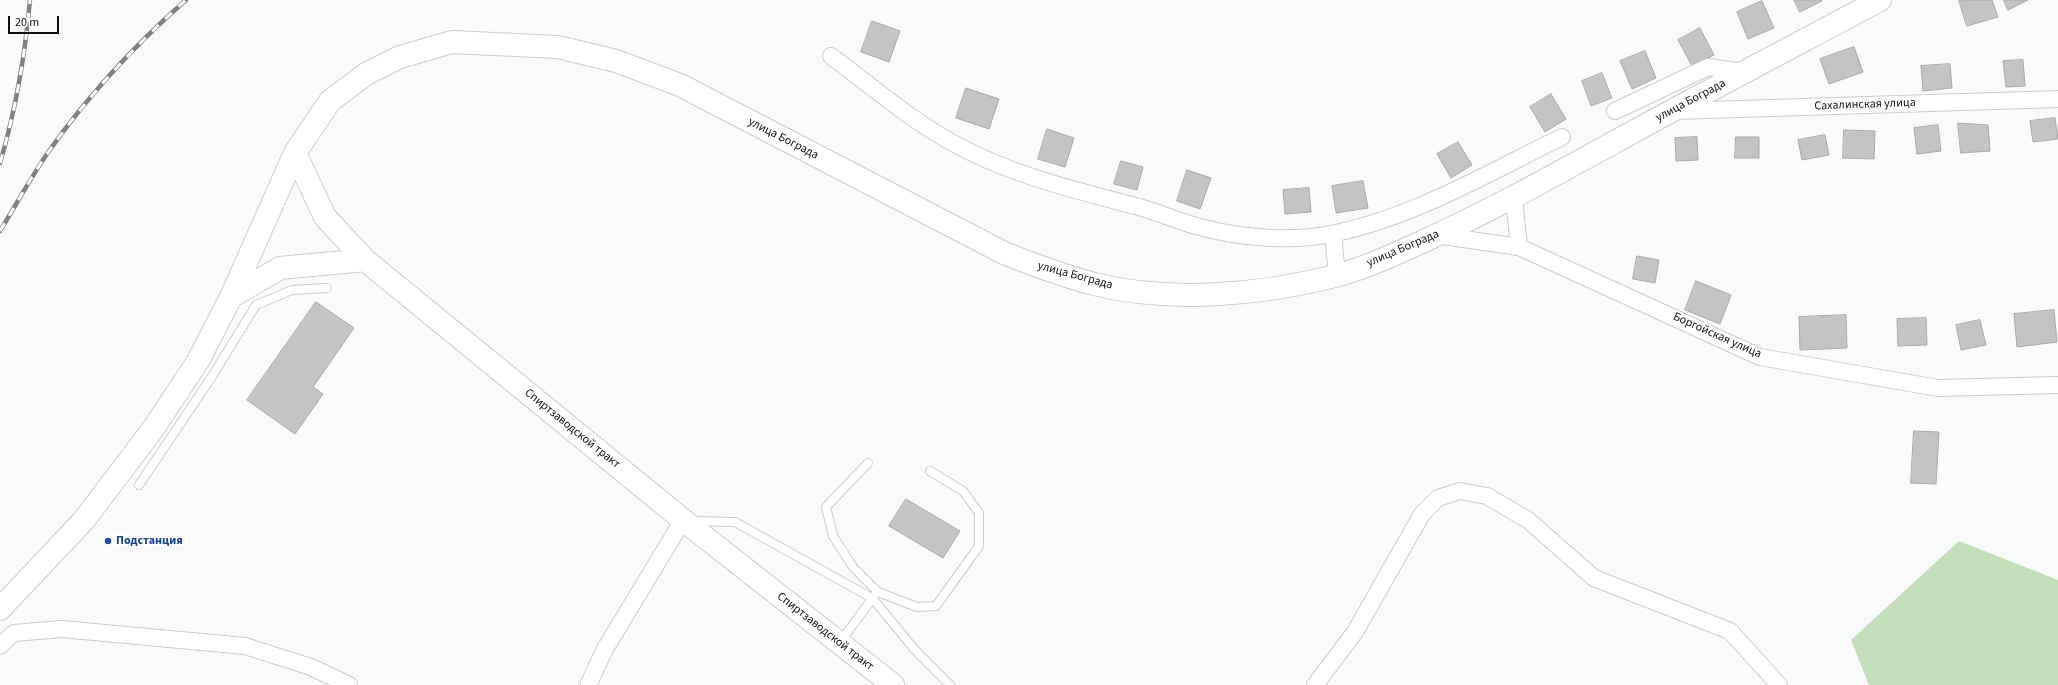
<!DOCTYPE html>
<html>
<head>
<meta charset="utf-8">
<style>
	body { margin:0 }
	#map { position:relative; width:2058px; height:685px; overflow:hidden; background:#f9fafa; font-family:"Source Sans 3",sans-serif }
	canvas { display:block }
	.scale { position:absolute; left:8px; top:16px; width:51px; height:18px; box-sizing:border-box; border:2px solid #101010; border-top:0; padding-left:5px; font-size:12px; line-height:14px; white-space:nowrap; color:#101010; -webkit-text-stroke:3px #fff; paint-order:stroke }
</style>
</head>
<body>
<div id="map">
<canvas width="2058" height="685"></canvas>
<div class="scale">20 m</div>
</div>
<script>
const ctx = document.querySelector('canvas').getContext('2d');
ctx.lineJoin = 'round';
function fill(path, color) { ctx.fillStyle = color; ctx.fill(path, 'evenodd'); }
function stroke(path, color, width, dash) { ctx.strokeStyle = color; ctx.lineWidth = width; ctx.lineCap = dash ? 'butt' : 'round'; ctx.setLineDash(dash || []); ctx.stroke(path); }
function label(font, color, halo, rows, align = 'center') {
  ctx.font = font + ' "Source Sans 3",sans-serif'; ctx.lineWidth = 4; ctx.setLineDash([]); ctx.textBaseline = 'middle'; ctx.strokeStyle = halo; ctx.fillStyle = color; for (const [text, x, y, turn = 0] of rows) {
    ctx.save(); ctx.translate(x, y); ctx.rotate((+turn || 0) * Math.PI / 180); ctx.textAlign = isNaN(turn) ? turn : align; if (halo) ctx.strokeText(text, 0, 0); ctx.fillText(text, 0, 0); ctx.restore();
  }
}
fill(new Path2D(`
	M 1959,541 L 2058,580 L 2058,685 L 1869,685 L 1851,640 Z`), '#c3dfb9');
const building = new Path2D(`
	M 1794,0 L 1821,0 L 1822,1 L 1800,12 Z
	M 1959,0 L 1992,0 L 1998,17 L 1967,26 Z
	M 2004,0 L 2028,0 L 2008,10 Z
	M 1762,1 L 1774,28 L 1748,39 L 1737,12 Z
	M 872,21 L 900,31 L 889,62 L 861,52 Z
	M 1700,28 L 1714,55 L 1692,66 L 1678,40 Z
	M 1854,47 L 1863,72 L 1829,84 L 1820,59 Z
	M 1645,51 L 1656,78 L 1632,89 L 1620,61 Z
	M 2023,60 L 2025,86 L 2006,87 L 2003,61 Z
	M 1950,64 L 1952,88 L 1923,91 L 1921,66 Z
	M 1602,73 L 1612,98 L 1591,106 L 1582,81 Z
	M 966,88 L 999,99 L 989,129 L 956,118 Z
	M 1551,94 L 1566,119 L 1545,132 L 1530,107 Z
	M 2055,118 L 2058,139 L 2033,142 L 2030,121 Z
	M 1958,123 L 1988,125 L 1990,151 L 1961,153 Z
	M 1938,125 L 1941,151 L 1917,154 L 1914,128 Z
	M 1047,129 L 1074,138 L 1065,167 L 1038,159 Z
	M 1844,130 L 1875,131 L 1874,159 L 1843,158 Z
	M 1825,135 L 1829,155 L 1802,160 L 1798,140 Z
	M 1697,137 L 1698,160 L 1676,161 L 1675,138 Z
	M 1736,137 L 1759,137 L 1759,158 L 1735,158 Z
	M 1458,142 L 1472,165 L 1451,178 L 1437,154 Z
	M 1121,161 L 1143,167 L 1137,190 L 1114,184 Z
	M 1187,170 L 1211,178 L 1200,209 L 1177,201 Z
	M 1363,181 L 1368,208 L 1336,213 L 1332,186 Z
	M 1309,188 L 1311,212 L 1285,214 L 1283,190 Z
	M 1637,256 L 1659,260 L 1655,283 L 1633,279 Z
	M 1696,281 L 1731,295 L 1720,324 L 1685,310 Z
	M 316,302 L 354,328 L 313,387 L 323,394 L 295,434 L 247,400 Z
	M 2054,310 L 2057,342 L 2017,347 L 2014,314 Z
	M 1846,315 L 1847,348 L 1800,350 L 1799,317 Z
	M 1926,318 L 1927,345 L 1898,346 L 1897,319 Z
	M 1980,320 L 1986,345 L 1961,350 L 1956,325 Z
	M 1914,431 L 1939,432 L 1936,484 L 1911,483 Z
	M 906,499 L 960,531 L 943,558 L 889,526 Z`);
fill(building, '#c5c4c4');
stroke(building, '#aba9aa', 1);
const lane = new Path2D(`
	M 868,463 L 826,507 L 833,536 L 853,567 L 878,592 L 917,607 L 936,606 L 979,546 L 979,513 L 963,491 L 930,471
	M 139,485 L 211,378 L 256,305 L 292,290 L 327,288
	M 691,521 L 735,522 L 872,598 L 916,651 L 950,685
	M 840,642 L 875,595`);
const street = new Path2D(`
	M 831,56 C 870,85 908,118 951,142 C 1010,175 1075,190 1139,207 C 1161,213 1182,223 1204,228 C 1241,238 1293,242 1331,234 C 1412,218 1488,173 1562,137
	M 1615,111 L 1708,67 L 1744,72
	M 1675,111 L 2058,99
	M 1514,198 L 1519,247
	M 1333,234 L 1337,275
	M 1436,235 L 1519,247 L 1760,357 L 1938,388 L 2058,385
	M 0,646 L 14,633 L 62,629 L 245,646 L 311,667 L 349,685
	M 588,685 L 605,649 L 683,520
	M 1315,685 L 1355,632 L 1422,514 L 1438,498 L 1460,491 L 1487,496 L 1528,520 L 1594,578 L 1730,631 L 1779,685`);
const secondary = new Path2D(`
	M 295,153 L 325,217 L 365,260 L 683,520 L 893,685
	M 231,297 L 280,268 L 365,260
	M 0,609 L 84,520 L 153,429 L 198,361 L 231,297 L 295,153 L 330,101 L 366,74 L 400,57 L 452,42 L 558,47 L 616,61 L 680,85 L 1004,253 C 1034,265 1064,276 1094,284 C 1170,303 1261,295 1335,276 C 1366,268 1395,254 1424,241 C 1488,212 1549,178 1611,144 C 1700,95 1790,48 1880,0`);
stroke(lane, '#cbcccd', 10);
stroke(street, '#cbcccd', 18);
stroke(secondary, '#cbcccd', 24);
stroke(lane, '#fff', 8);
stroke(street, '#fff', 16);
stroke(secondary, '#fff', 22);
const rail = new Path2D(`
	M 0,163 C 16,109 25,55 30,0
	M 0,231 C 16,205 31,177 49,151 C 87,97 137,43 186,0`);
stroke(rail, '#808181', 4.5);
stroke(rail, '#fff', 3, [9]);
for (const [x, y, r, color] of [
	[108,541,4,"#1a4fb4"]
]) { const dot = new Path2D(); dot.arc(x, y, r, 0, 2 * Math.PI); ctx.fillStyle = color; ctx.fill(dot); stroke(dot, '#fff', 1.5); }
label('12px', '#101010', '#fff', [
	["улица Бограда",1691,101,-28],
	["Сахалинская улица",1865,105,-2],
	["улица Бограда",783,139,27],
	["улица Бограда",1403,249,-23],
	["улица Бограда",1075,276,15],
	["Боргойская улица",1717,336,24],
	["Спиртзаводской тракт",572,429,39],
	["Спиртзаводской тракт",825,632,38]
]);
label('bold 12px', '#164399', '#fff', [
	["Подстанция",116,541]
], 'left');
</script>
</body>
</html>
